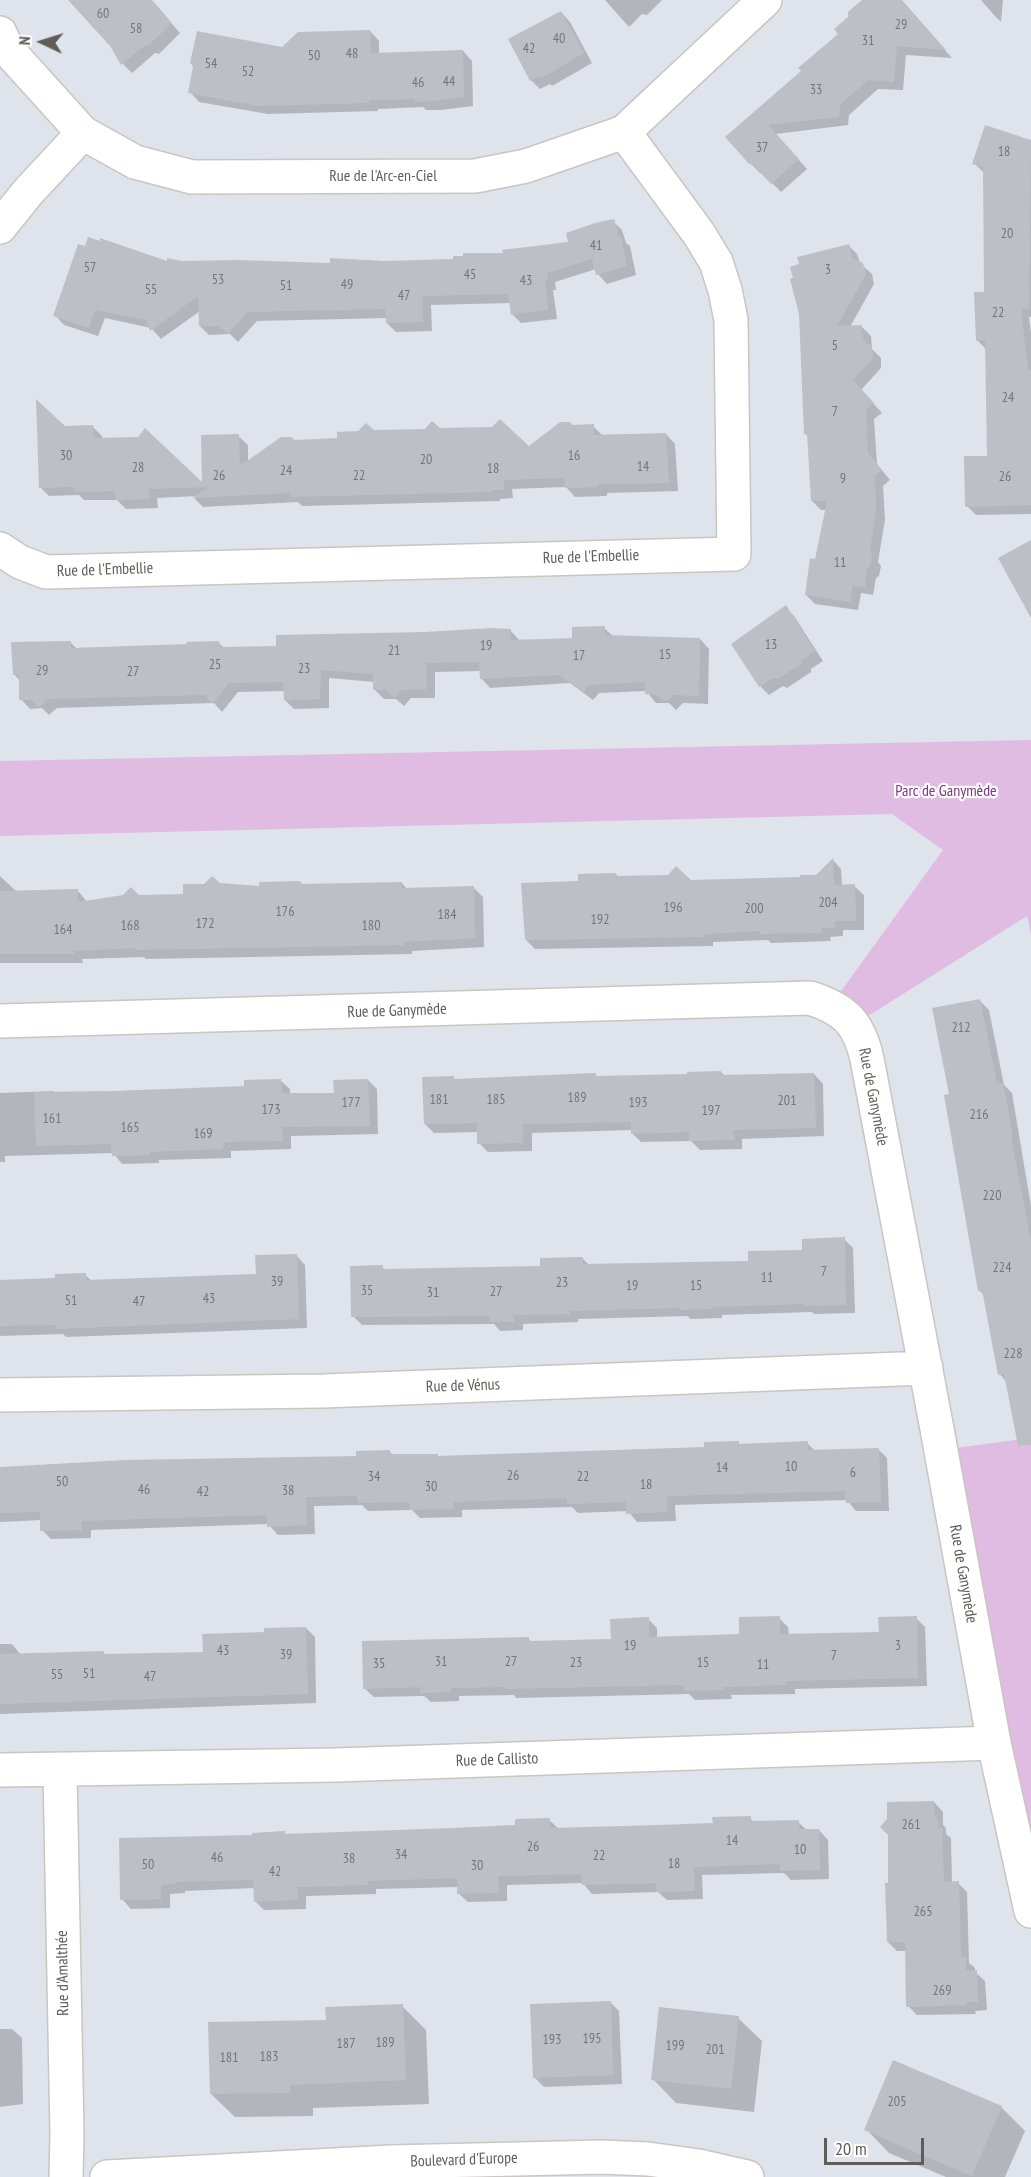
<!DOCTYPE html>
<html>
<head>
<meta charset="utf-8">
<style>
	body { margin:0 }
	#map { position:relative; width:1031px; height:2177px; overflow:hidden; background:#dfe3eb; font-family:"PT Sans Narrow",sans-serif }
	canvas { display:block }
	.north { position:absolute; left:12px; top:12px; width:60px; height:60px; -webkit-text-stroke:4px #fff; paint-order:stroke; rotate:274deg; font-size:16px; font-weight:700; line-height:24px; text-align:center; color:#605c58 }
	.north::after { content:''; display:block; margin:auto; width:21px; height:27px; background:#605c58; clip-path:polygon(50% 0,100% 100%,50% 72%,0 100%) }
	.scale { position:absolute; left:824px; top:2138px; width:100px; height:27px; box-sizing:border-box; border:3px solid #605c58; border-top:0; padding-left:8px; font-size:18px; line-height:21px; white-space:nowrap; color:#605c58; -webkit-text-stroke:4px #fff; paint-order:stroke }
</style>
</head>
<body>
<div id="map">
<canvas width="1031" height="2177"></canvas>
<div class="north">N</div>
<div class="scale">20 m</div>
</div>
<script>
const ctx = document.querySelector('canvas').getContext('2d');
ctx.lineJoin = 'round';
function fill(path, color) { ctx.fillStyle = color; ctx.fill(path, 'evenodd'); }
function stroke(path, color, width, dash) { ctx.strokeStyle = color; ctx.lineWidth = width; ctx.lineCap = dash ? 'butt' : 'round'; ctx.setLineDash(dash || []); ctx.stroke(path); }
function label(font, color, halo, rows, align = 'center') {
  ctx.font = font + ' "PT Sans Narrow",sans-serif'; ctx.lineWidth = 4.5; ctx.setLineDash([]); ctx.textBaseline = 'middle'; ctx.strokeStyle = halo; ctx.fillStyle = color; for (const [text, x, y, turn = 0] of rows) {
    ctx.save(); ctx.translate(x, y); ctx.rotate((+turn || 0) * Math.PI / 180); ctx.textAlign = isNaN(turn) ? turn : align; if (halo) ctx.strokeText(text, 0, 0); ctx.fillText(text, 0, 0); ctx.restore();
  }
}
fill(new Path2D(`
	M 1031,740 L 1031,935 L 1027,916 L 868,1016 L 839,994 L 943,850 L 892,814 L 0,836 L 0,761 Z
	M 1031,1438 L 1031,1858 L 955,1448 Z`), '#e0bce3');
fill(new Path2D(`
	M 91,0 L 151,0 L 180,33 L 159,54 L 155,53 L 132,73 L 123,64 L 111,45 Z
	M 605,0 L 662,0 L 647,15 L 642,14 L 629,27 Z
	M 866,0 L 901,0 L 952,58 L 906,55 L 903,90 L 878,89 L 849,115 L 848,125 L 776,134 L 807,169 L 781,192 L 761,172 L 760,173 L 751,164 L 727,138 L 803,71 L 840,34 Z
	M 981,0 L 1003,0 L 1001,22 L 993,14 Z
	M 561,12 L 570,22 L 592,63 L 552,86 L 550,84 L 540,89 L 531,80 Z
	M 370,31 L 379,41 L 379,54 L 463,51 L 472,61 L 473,106 L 441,110 L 426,110 L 423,107 L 378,109 L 378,111 L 268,114 L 199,102 L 190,92 L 283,48 Z
	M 986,127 L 1031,142 L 1031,317 L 1029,317 L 1031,333 L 1031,514 L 976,515 L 967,506 L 989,457 L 986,349 L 977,340 L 986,293 L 984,173 L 974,163 Z
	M 613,221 L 622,230 L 626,243 L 630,246 L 636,275 L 607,284 L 598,274 L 596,269 L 555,282 L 556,290 L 553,290 L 557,319 L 521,323 L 512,314 L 511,303 L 431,305 L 432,331 L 396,332 L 387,323 L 387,318 L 257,321 L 238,342 L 230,334 L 209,335 L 200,326 L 200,311 L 161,339 L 151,328 L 105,318 L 98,336 L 64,325 L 55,315 L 168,263 L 332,265 L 454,260 L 505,254 L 570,243 Z
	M 848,245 L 857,254 L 860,263 L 872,274 L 874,284 L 850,327 L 862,327 L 871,336 L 872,349 L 881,358 L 881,368 L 861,390 L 882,413 L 874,419 L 877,464 L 890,480 L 883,486 L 885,520 L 878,562 L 881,566 L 879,576 L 876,578 L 873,595 L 861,593 L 858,610 L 815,604 L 806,595 L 816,560 L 826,510 L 821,510 L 812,501 L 809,437 L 805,434 Z
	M 572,426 L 593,426 L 602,435 L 666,434 L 675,444 L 678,491 L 607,493 L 607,496 L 575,497 L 566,487 L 512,489 L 513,498 L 500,499 L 500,501 L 302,506 L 298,502 L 203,507 L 195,499 L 198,496 L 157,498 L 158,508 L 126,509 L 117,500 L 84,500 L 79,495 L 49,496 L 40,487 L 64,428 L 93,427 L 102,436 L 102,439 L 204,486 L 238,436 L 248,445 L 248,462 L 294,442 L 339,439 L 373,432 L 440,430 L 529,448 Z
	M 785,607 L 794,616 L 823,661 L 811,669 L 811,672 L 787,688 L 783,686 L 769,695 L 760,686 Z
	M 604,628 L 614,637 L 700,639 L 709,649 L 708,704 L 683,703 L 676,710 L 669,703 L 656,703 L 646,691 L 599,693 L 593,700 L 570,683 L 490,688 L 481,678 L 481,671 L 435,672 L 435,698 L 411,698 L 404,706 L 396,699 L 384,699 L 375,690 L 375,682 L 329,678 L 329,708 L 294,709 L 285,700 L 285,691 L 238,692 L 222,712 L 214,703 L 57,708 L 49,715 L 42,708 L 30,709 L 21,699 L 20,681 L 14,674 L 70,642 L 78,650 L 219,643 L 225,649 L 278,648 L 510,630 L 520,641 L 574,639 Z
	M 833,860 L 841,869 L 842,886 L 854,886 L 864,895 L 864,930 L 843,930 L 843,936 L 830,937 L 831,941 L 771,943 L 768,940 L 713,942 L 713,946 L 535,949 L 526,940 L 580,883 L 616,874 L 619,878 L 690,882 L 802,879 L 816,876 Z
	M 0,876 L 17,892 L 78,891 L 87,902 L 138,897 L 185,895 L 219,885 L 261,887 L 300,882 L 304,886 L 402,883 L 407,889 L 473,887 L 483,897 L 484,947 L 412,951 L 412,954 L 146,959 L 144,957 L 82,959 L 83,963 L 0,963 Z
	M 980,1001 L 989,1010 L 1004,1085 L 1012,1093 L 1031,1206 L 1031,1414 L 1000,1374 L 984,1295 L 979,1290 L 950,1095 Z
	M 721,1072 L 725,1076 L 814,1074 L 823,1084 L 824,1136 L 742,1139 L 742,1149 L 700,1150 L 691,1141 L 641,1142 L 632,1133 L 632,1130 L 532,1133 L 532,1151 L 488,1152 L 479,1143 L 478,1132 L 434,1133 L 425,1124 L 453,1078 L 456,1080 L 595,1074 L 598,1078 L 689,1075 Z
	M 280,1080 L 290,1089 L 290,1095 L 335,1094 L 368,1080 L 377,1089 L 378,1134 L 291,1136 L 291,1149 L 231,1151 L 231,1158 L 159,1160 L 159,1163 L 122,1164 L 113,1153 L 5,1156 L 5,1162 L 0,1162 L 0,1093 L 53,1091 L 55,1093 L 245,1087 Z
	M 844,1239 L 853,1248 L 855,1313 L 814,1314 L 812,1312 L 722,1315 L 722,1318 L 690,1319 L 688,1316 L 578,1319 L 578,1322 L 523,1324 L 523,1330 L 500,1331 L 494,1324 L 362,1325 L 353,1316 L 382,1267 L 386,1271 L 542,1267 L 583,1259 L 590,1266 L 749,1262 L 804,1251 Z
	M 296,1255 L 305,1265 L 307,1328 L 66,1337 L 63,1334 L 0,1336 L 0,1282 L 56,1280 L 85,1275 L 92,1281 L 258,1276 Z
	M 739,1443 L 741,1445 L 807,1443 L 815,1451 L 878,1449 L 887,1458 L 889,1511 L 856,1511 L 847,1500 L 675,1505 L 676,1521 L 637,1522 L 628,1511 L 578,1513 L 572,1507 L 462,1510 L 462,1517 L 420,1518 L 412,1510 L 368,1511 L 362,1505 L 314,1506 L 315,1534 L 278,1535 L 268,1524 L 91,1530 L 91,1538 L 51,1539 L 42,1530 L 42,1520 L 0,1522 L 0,1469 L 358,1458 L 390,1452 L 393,1455 L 437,1455 L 440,1458 L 705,1448 Z
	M 779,1618 L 788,1627 L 789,1636 L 880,1633 L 916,1618 L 925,1627 L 927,1686 L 795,1689 L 795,1694 L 731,1695 L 732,1699 L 695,1700 L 689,1694 L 516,1698 L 514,1695 L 459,1696 L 459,1701 L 431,1702 L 424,1696 L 374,1697 L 364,1688 L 528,1638 L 532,1643 L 612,1641 L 648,1619 L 657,1628 L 657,1638 L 741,1635 Z
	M 306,1628 L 315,1637 L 316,1703 L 0,1714 L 0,1644 L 12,1644 L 21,1655 L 103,1652 L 106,1655 L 204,1653 L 266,1634 Z
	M 934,1802 L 943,1812 L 943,1825 L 946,1828 L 946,1834 L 951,1838 L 952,1883 L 958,1883 L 967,1892 L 969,1963 L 975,1968 L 975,1972 L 985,1981 L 987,2010 L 975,2011 L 976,2014 L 917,2015 L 908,2006 L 907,1951 L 897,1951 L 888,1942 L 890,1884 Z
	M 750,1818 L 755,1823 L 798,1822 L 808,1831 L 819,1830 L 828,1840 L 829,1879 L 791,1880 L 784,1873 L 702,1875 L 703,1899 L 667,1900 L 658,1892 L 592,1894 L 583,1883 L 507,1885 L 507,1901 L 468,1902 L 458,1893 L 458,1887 L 376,1889 L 376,1894 L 306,1896 L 306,1909 L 264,1910 L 255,1901 L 255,1888 L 185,1891 L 185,1893 L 170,1894 L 170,1908 L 131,1909 L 122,1899 L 253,1836 L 285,1833 L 287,1835 L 517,1827 L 549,1820 L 559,1829 L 714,1824 Z
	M 610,2002 L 619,2011 L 622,2084 L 544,2087 L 534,2077 Z
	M 402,2006 L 426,2030 L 429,2104 L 313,2108 L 313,2116 L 235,2117 L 211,2094 L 327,2022 Z
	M 738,2018 L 762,2041 L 754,2112 L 676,2103 L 653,2079 Z
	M 0,2029 L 12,2029 L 22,2038 L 23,2104 L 0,2107 Z
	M 1001,2107 L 1025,2131 L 1005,2177 L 946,2177 L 889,2153 L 866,2129 Z`), '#0003');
fill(new Path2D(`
	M 68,0 L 152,0 L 172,23 L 149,45 L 145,45 L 121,65 L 110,46 Z
	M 862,0 L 902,0 L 946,50 L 897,46 L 894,82 L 868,80 L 840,105 L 839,117 L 768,125 L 799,159 L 771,184 L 751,163 L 750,165 L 725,137 L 801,71 L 798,68 L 838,34 L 834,29 L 848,17 L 848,12 Z
	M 561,11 L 584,53 L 542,78 L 540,76 L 530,81 L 508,39 Z
	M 370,30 L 371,53 L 463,50 L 464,97 L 431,101 L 416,102 L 414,99 L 369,100 L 369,103 L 258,106 L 188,93 L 193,66 L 190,63 L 197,31 L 282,47 L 298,32 Z
	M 985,125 L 1031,140 L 1029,309 L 1021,309 L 1028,370 L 1031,370 L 1031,505 L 965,507 L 964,456 L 987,456 L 985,340 L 976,341 L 974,292 L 984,292 L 983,167 L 972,164 Z
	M 614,219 L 619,236 L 621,236 L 627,266 L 596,275 L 592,259 L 547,273 L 548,281 L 545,281 L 548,310 L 511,315 L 508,294 L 423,296 L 423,322 L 386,323 L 385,309 L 247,312 L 228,334 L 219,326 L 199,326 L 198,296 L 150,331 L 146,320 L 95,310 L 89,328 L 53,316 L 78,244 L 85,246 L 88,237 L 100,241 L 100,238 L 167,261 L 167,258 L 182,261 L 238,260 L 330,263 L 330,258 L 384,261 L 453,259 L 453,256 L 463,256 L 463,253 L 503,253 L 502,250 L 568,242 L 566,233 L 595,223 Z
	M 849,244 L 852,258 L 863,263 L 866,274 L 837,326 L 862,325 L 863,339 L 872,348 L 873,358 L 853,380 L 874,403 L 866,409 L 868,453 L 882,470 L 875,476 L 876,510 L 870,551 L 872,555 L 870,566 L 867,569 L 865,587 L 853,585 L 850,602 L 805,595 L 810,558 L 815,559 L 827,501 L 811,501 L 807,434 L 804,434 L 799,314 L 790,279 L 793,278 L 790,267 L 799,264 L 797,257 Z
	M 36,399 L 65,426 L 93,425 L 94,438 L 138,437 L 145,428 L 202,482 L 201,435 L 239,434 L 240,466 L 281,437 L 291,437 L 295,440 L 337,438 L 337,432 L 358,431 L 366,423 L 374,430 L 425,429 L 432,421 L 440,428 L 492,427 L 500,419 L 529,446 L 560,422 L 570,422 L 573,425 L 594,424 L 594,435 L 666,433 L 669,483 L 598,484 L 598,487 L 565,488 L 564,478 L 504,480 L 504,490 L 492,490 L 492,492 L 291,497 L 291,493 L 192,498 L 209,487 L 149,489 L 149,499 L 116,500 L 115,491 L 74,492 L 74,487 L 39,488 Z
	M 1031,540 L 1031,618 L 998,558 Z
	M 786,605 L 815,651 L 802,660 L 802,663 L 777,679 L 773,678 L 759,687 L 731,644 Z
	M 605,626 L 605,635 L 700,638 L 699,696 L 673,695 L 666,702 L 658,695 L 645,694 L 645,682 L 589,685 L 583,692 L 559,675 L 480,679 L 479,662 L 426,663 L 427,689 L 402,690 L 394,698 L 386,690 L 373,690 L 373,674 L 321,670 L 320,699 L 284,700 L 283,682 L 229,683 L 212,704 L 205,695 L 48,699 L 39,707 L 31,700 L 19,700 L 19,675 L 13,675 L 11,642 L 71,641 L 71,648 L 187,644 L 186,642 L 219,641 L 220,647 L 276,646 L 276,635 L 425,632 L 492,628 L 511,629 L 511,640 L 572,638 L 572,627 Z
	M 833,858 L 834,885 L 855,884 L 856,921 L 835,921 L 835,928 L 822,928 L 822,933 L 760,934 L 760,931 L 704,934 L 704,937 L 525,940 L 521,883 L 578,881 L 578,874 L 616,873 L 616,876 L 668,875 L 676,866 L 691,880 L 800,877 L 800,875 L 816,875 Z
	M 212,876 L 220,883 L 259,886 L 259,882 L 300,881 L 301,884 L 402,882 L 402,888 L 474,886 L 475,938 L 404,942 L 404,945 L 135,950 L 135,948 L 74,951 L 74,954 L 0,954 L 0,891 L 78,889 L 78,902 L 123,895 L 131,887 L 139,895 L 183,894 L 183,884 L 204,884 Z
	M 980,999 L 997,1084 L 1003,1083 L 1013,1136 L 1011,1137 L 1031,1241 L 1031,1445 L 1018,1446 L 1004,1374 L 998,1375 L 982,1290 L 978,1291 L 944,1095 L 949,1094 L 932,1008 Z
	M 721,1071 L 721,1075 L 814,1073 L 816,1128 L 733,1130 L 734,1140 L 689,1141 L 689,1132 L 631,1134 L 631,1122 L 523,1124 L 523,1143 L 477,1144 L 477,1123 L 424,1124 L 422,1077 L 454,1076 L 454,1079 L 596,1073 L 596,1076 L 687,1074 L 687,1072 Z
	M 281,1079 L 282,1093 L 334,1093 L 333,1080 L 368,1079 L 370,1126 L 282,1127 L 283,1141 L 223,1142 L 223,1149 L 150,1152 L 150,1155 L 112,1156 L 111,1144 L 36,1146 L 34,1092 L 116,1091 L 244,1086 L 244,1080 Z
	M 845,1237 L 846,1305 L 804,1306 L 804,1304 L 713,1307 L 713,1309 L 680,1310 L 679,1308 L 570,1311 L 570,1314 L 514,1315 L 514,1322 L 490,1322 L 489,1316 L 351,1317 L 350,1266 L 383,1265 L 383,1269 L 540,1266 L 540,1258 L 583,1257 L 583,1264 L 748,1261 L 748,1251 L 802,1250 L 802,1239 Z
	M 297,1254 L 299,1319 L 56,1329 L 56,1325 L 0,1326 L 0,1280 L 55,1278 L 55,1274 L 86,1273 L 86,1280 L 256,1274 L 255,1255 Z
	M 739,1441 L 739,1444 L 808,1441 L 808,1450 L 879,1448 L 881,1502 L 846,1503 L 845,1491 L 667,1496 L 667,1512 L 626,1514 L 626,1502 L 567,1504 L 567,1498 L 454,1502 L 454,1509 L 410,1510 L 409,1502 L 358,1503 L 357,1496 L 306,1497 L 307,1525 L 267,1527 L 267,1515 L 82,1521 L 82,1530 L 40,1531 L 40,1512 L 0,1513 L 0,1467 L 125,1460 L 356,1456 L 356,1451 L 390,1450 L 390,1454 L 438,1454 L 438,1456 L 495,1454 L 704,1447 L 704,1442 Z
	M 780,1616 L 780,1634 L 879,1632 L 878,1617 L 917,1616 L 918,1678 L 786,1681 L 786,1685 L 723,1687 L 723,1690 L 685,1691 L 684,1685 L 506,1689 L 506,1687 L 451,1688 L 451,1692 L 420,1693 L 420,1687 L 363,1689 L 362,1641 L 529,1637 L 529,1641 L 611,1639 L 610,1619 L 649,1617 L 649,1637 L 739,1634 L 739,1617 Z
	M 306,1627 L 308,1694 L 0,1704 L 0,1654 L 104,1651 L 104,1654 L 203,1652 L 202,1634 L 264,1632 L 264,1628 Z
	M 934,1801 L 935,1818 L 938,1818 L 938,1828 L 942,1828 L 944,1882 L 959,1881 L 961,1957 L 966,1957 L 966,1970 L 977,1970 L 978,2002 L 967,2002 L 967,2005 L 906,2007 L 905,1942 L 887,1942 L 885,1883 L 888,1883 L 888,1835 L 880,1827 L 887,1819 L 887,1802 Z
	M 751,1816 L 751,1821 L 799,1820 L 799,1829 L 819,1829 L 820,1870 L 780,1871 L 780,1864 L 694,1867 L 695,1891 L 656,1892 L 656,1883 L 582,1885 L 581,1874 L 498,1876 L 499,1893 L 457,1894 L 457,1878 L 367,1881 L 368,1885 L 297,1887 L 298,1900 L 254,1902 L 253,1880 L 176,1882 L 176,1884 L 161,1885 L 161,1899 L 120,1900 L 119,1838 L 252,1835 L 252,1833 L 285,1831 L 285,1834 L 453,1828 L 515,1825 L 515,1819 L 550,1818 L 550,1828 L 660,1825 L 713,1823 L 712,1817 Z
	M 611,2001 L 613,2075 L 533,2078 L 530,2004 Z
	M 403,2004 L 406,2080 L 290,2085 L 290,2093 L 210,2094 L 208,2022 L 326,2020 L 325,2007 Z
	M 659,2007 L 739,2016 L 731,2089 L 651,2080 Z
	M 893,2060 L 1002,2106 L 972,2176 L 864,2130 Z`), '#bcc0c6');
const street = new Path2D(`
	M 0,33 L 7,49 L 83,133 L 135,162 L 192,177 L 475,176 L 526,166 L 624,132 L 765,0
	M 0,227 L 28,192 L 83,133
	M 0,549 L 20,562 L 46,572 L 734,554 L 731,320 L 725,290 L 716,262 L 699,234 L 624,132
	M 0,1021 L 810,998 C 845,1009 859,1023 867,1059 L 937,1429 L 994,1743 L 1031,1911
	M 0,1395 L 323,1391 L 926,1368
	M 0,1770 L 336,1765 L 994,1743
	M 60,1770 L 67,2135 L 66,2177`);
const secondary = new Path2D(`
	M 107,2177 L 391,2162 L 601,2157 L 648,2159 L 699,2166 L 747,2177`);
stroke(street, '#c8c6c1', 36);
stroke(secondary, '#cac6c1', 36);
stroke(street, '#fff', 33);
stroke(secondary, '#fff', 33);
label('14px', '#777574', null, [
	["60",103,14],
	["29",901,25],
	["58",136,29],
	["40",559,39],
	["31",868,41],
	["42",529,49],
	["48",352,54],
	["50",314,56],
	["54",211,64],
	["52",248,72],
	["44",449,82],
	["46",418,83],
	["33",816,90],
	["37",762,148],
	["18",1004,152],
	["20",1007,234],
	["41",596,246],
	["57",90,268],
	["3",828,270],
	["45",470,275],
	["53",218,280],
	["43",526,281],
	["49",347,285],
	["51",286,286],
	["55",151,290],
	["47",404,296],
	["22",998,313],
	["5",835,346],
	["24",1008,398],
	["7",835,412],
	["30",66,456],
	["16",574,456],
	["20",426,460],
	["14",643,467],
	["28",138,468],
	["18",493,469],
	["24",286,471],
	["26",219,476],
	["22",359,476],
	["26",1005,477],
	["9",843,479],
	["11",840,563],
	["13",771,645],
	["19",486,646],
	["21",394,651],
	["15",665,655],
	["17",579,656],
	["25",215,665],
	["23",304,669],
	["29",42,671],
	["27",133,672],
	["204",828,903],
	["196",673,908],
	["200",754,909],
	["176",285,912],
	["184",447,915],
	["192",600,920],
	["172",205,924],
	["168",130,926],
	["180",371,926],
	["164",63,930],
	["212",961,1028],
	["189",577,1098],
	["181",439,1100],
	["185",496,1100],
	["201",787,1101],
	["177",351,1103],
	["193",638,1103],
	["173",271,1110],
	["197",711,1111],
	["216",979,1115],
	["161",52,1119],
	["165",130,1128],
	["169",203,1134],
	["220",992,1196],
	["224",1002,1268],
	["7",824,1272],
	["11",767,1278],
	["39",277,1282],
	["23",562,1283],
	["19",632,1286],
	["15",696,1286],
	["35",367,1291],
	["27",496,1292],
	["31",433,1293],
	["43",209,1299],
	["51",71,1301],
	["47",139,1302],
	["228",1013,1354],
	["10",791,1467],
	["14",722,1468],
	["6",853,1473],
	["26",513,1476],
	["34",374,1477],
	["22",583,1477],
	["50",62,1482],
	["18",646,1485],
	["30",431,1487],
	["46",144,1490],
	["38",288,1491],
	["42",203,1492],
	["19",630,1646],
	["3",898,1646],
	["43",223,1651],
	["39",286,1655],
	["7",834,1656],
	["31",441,1662],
	["27",511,1662],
	["23",576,1663],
	["15",703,1663],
	["35",379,1664],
	["11",763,1665],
	["51",89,1674],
	["55",57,1675],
	["47",150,1677],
	["261",911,1825],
	["14",732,1841],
	["26",533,1847],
	["10",800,1850],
	["34",401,1855],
	["22",599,1856],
	["46",217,1858],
	["38",349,1859],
	["18",674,1864],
	["50",148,1865],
	["30",477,1866],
	["42",275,1872],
	["265",923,1912],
	["269",942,1991],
	["195",592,2039],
	["193",552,2040],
	["189",385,2043],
	["187",346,2044],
	["199",675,2046],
	["201",715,2050],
	["183",269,2057],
	["181",229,2058],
	["205",897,2102]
]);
label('16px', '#605c58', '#fff', [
	["Rue de l'Arc-en-Ciel",383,176],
	["Rue de l'Embellie",591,557,-2],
	["Rue de l'Embellie",105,570,-2],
	["Rue de Ganymède",397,1011,-2],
	["Rue de Ganymède",873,1097,79],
	["Rue de Vénus",463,1386,-2],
	["Rue de Ganymède",963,1574,80],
	["Rue de Callisto",497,1760,-2],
	["Rue d'Amalthée",63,1973,-91],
	["Boulevard d'Europe",464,2160,-2]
]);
label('16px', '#803682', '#fff', [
	["Parc de Ganymède",946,791]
]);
</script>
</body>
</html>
